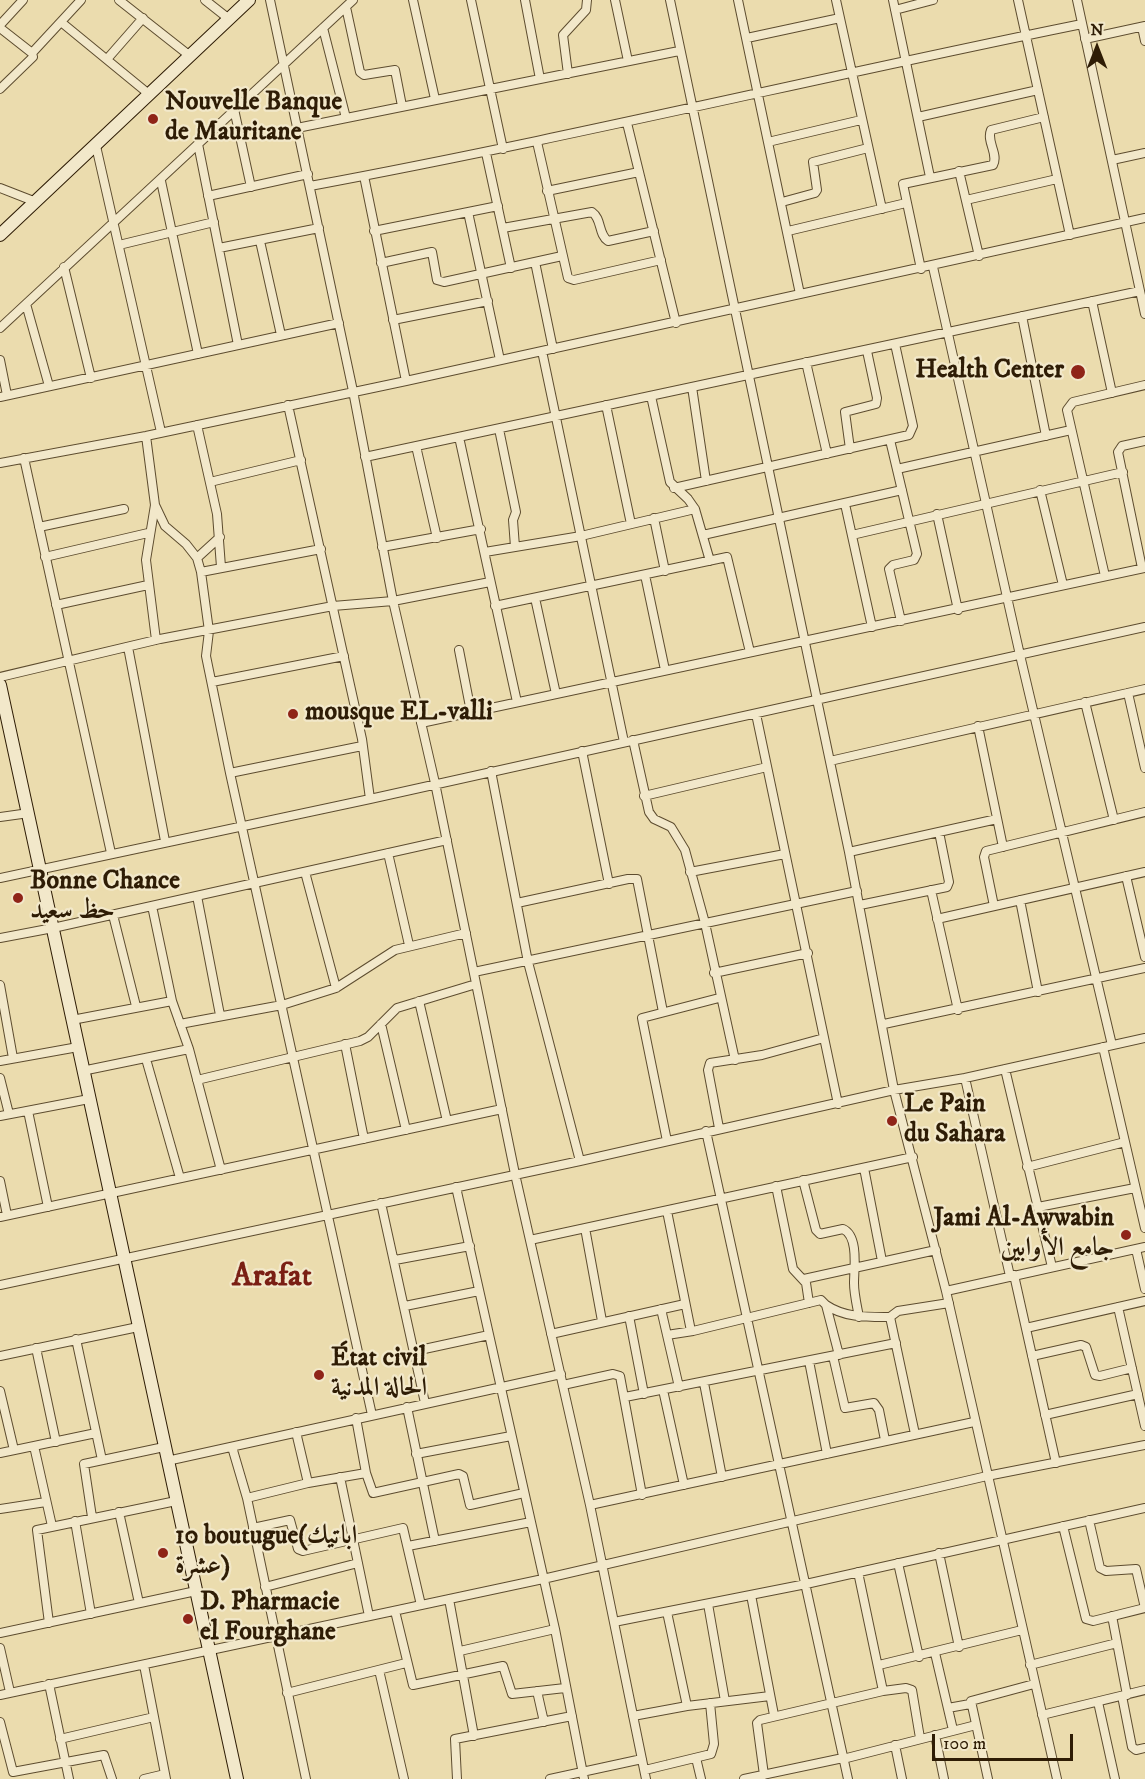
<!DOCTYPE html>
<html>
<head>
<meta charset="utf-8">
<style>
	body { margin:0 }
	#map { position:relative; width:1145px; height:1779px; overflow:hidden; background:#ebdcae; font-family:"IM FELL DW Pica",serif }
	canvas { display:block }
	.north { position:absolute; left:1067px; top:18px; width:60px; height:60px; -webkit-text-stroke:4px #f2e8ca; paint-order:stroke; rotate:0deg; font-size:16px; font-weight:700; line-height:24px; text-align:center; color:#2e1c05 }
	.north::after { content:''; display:block; margin:auto; width:21px; height:27px; background:#2e1c05; clip-path:polygon(50% 0,100% 100%,50% 72%,0 100%) }
	.scale { position:absolute; left:932px; top:1734px; width:141px; height:27px; box-sizing:border-box; border:3px solid #2e1c05; border-top:0; padding-left:8px; font-size:18px; line-height:21px; white-space:nowrap; color:#2e1c05; -webkit-text-stroke:4px #f2e8ca; paint-order:stroke }
</style>
</head>
<body>
<div id="map">
<canvas width="1145" height="1779"></canvas>
<div class="north">N</div>
<div class="scale">100 m</div>
</div>
<script>
const ctx = document.querySelector('canvas').getContext('2d');
ctx.lineJoin = 'round';
function stroke(path, color, width, dash) { ctx.strokeStyle = color; ctx.lineWidth = width; ctx.lineCap = dash ? 'butt' : 'round'; ctx.setLineDash(dash || []); ctx.stroke(path); }
function label(font, color, halo, rows, align = 'center') {
  ctx.font = font + ' "IM FELL DW Pica",Amiri,serif'; ctx.lineWidth = 4.5; ctx.setLineDash([]); ctx.textBaseline = 'middle'; ctx.strokeStyle = halo; ctx.fillStyle = color; for (const [text, x, y, turn = 0] of rows) {
    ctx.save(); ctx.translate(x, y); ctx.rotate((+turn || 0) * Math.PI / 180); ctx.textAlign = isNaN(turn) ? turn : align; if (halo) ctx.strokeText(text, 0, 0); ctx.fillText(text, 0, 0); ctx.restore();
  }
}
const street = new Path2D(`
	M 119,0 L 190,56
	M 205,0 L 229,19
	M 270,0 L 353,391 L 393,601 L 435,783 L 515,1174 L 590,1505 L 646,1779
	M 413,0 L 435,99
	M 471,0 L 503,149
	M 525,0 L 540,79
	M 615,0 L 628,61
	M 670,0 L 849,852 L 894,1090 L 946,1291 L 1057,1779
	M 738,0 L 800,294
	M 836,0 L 882,209
	M 893,0 L 930,177
	M 1018,0 L 1070,235
	M 1077,0 L 1145,314
	M 346,7 L 360,72 L 364,75 L 395,70 L 402,106
	M 895,10 L 933,0
	M 61,22 L 150,95
	M 0,25 L 23,0
	M 1142,27 L 1145,41
	M 0,28 L 32,53 L 33,57 L 0,89
	M 323,28 L 346,118
	M 747,38 L 840,18
	M 1085,39 L 1145,26
	M 32,53 L 81,0
	M 108,58 L 143,18
	M 568,74 L 563,35 L 586,10 L 587,0
	M 234,109 L 251,187
	M 918,117 L 1038,90
	M 627,123 L 676,323
	M 297,128 L 679,51
	M 537,142 L 568,278 L 574,280 L 661,260
	M 768,142 L 861,120
	M 198,144 L 238,345
	M 96,146 L 161,432
	M 486,153 L 511,268
	M 1112,160 L 1145,153
	M 959,171 L 979,256
	M 364,176 L 406,381
	M 161,181 L 198,354
	M 310,186 C 569,138 825,76 1082,24
	M 0,188 L 36,202
	M 547,191 L 639,172
	M 208,196 L 308,174
	M 966,200 L 1057,179
	M 782,202 L 815,193 L 817,190 L 813,162 L 868,148
	M 468,212 L 500,360
	M 503,228 L 592,212 C 602,219 598,234 608,241 L 654,231
	M 374,231 L 498,206
	M 788,231 L 906,203
	M 260,241 L 281,335
	M 119,245 L 214,222
	M 219,248 L 319,228
	M 535,262 L 553,349
	M 381,263 L 432,252 L 437,280 L 444,282 L 562,256
	M 64,267 L 91,378
	M 933,267 L 1020,655 L 1112,1045
	M 921,269 L 903,184 L 993,165 C 999,154 986,142 991,130 L 1044,117
	M 1092,301 L 1112,393
	M 26,304 L 49,386
	M 1022,316 L 1046,436
	M 393,320 L 488,301
	M 0,328 L 353,0
	M 542,351 L 624,742
	M 0,360 L 7,395
	M 806,362 L 827,454
	M 692,387 L 706,481
	M 651,396 L 670,482 L 688,499 L 695,509 L 710,561
	M 0,397 L 339,323
	M 288,405 L 362,739 L 370,799
	M 606,405 L 631,524
	M 197,425 L 217,514 L 221,567
	M 499,429 L 516,512 L 513,520 L 515,547
	M 146,436 L 155,505 L 146,560 L 156,640
	M 459,437 L 517,702
	M 890,440 L 917,554 L 914,560 L 893,565 L 889,569 L 901,621
	M 416,446 L 437,538
	M 850,449 L 845,412 L 876,404 L 877,398 L 867,351
	M 365,457 L 1140,291
	M 24,458 L 111,853
	M 0,463 L 146,436 L 406,381 L 1145,218
	M 897,469 L 1071,430
	M 210,482 L 301,460
	M 674,488 L 909,435 L 913,426 L 895,344
	M 1040,490 L 1063,585
	M 845,504 L 872,627
	M 155,505 L 165,526 L 186,544 L 197,558 L 201,572 L 209,631 L 206,656 L 230,773 L 372,1415
	M 937,514 L 958,610
	M 654,518 L 665,571
	M 39,527 L 124,509
	M 703,535 L 902,490
	M 852,535 L 1123,472
	M 382,547 L 481,529
	M 485,552 L 581,536 L 695,509
	M 45,557 L 148,533
	M 197,558 L 220,537
	M 1142,568 L 1118,452 L 1122,446 L 1145,441
	M 201,572 L 321,549
	M 645,575 L 665,670
	M 1105,576 L 1067,410 L 1073,402 L 1145,385
	M 535,598 L 556,694
	M 56,605 L 148,585
	M 495,606 L 727,557 L 750,652
	M 128,647 L 165,841
	M 459,650 L 471,712
	M 0,677 L 160,639 L 333,606 L 393,601 L 490,582
	M 212,682 L 344,656
	M 1128,693 L 1145,768
	M 1085,702 L 1114,820
	M 756,714 L 838,1104
	M 421,723 L 1145,568
	M 978,726 L 1003,847
	M 633,740 L 649,812 L 654,819 L 671,827 L 685,850 L 705,923 L 735,1060
	M 582,751 L 609,884
	M 830,761 L 1145,689
	M 491,771 L 528,962 L 580,1161
	M 230,773 L 362,746
	M 644,796 L 767,767
	M 0,817 L 29,813
	M 849,852 L 997,819
	M 388,853 L 409,945
	M 305,872 L 336,988
	M 690,872 L 785,854
	M 1126,876 L 1145,957
	M 0,878 L 370,799 L 1145,627
	M 931,890 L 958,1010
	M 197,896 L 220,1015
	M 1020,900 L 1038,992
	M 517,903 L 628,879 L 637,879 L 663,1012
	M 860,905 L 947,887 L 949,882 L 939,832
	M 152,906 L 172,1001 L 189,1049 L 221,1170
	M 994,906 L 984,857 L 986,851 L 1145,812
	M 113,915 L 136,1006
	M 937,919 L 1145,872
	M 0,938 L 53,928 L 447,840
	M 474,972 L 857,891
	M 714,973 L 808,953
	M 0,985 L 13,1058
	M 419,1001 L 447,1121
	M 72,1020 L 172,1001
	M 180,1024 L 282,1005 L 336,988 L 395,950 L 466,933
	M 381,1024 L 406,1130
	M 884,1024 L 1145,968
	M 345,1044 L 364,1139
	M 1103,1047 L 1145,1228
	M 146,1059 L 180,1178
	M 0,1061 L 78,1047
	M 1005,1069 L 1052,1267
	M 82,1071 L 189,1049
	M 0,1078 L 9,1114
	M 965,1078 L 1010,1276
	M 197,1080 L 360,1041 L 368,1037 L 397,1008 L 476,984
	M 28,1111 L 48,1207
	M 0,1116 L 89,1099
	M 719,1128 L 708,1070 L 710,1063 L 762,1055 L 824,1038
	M 706,1131 L 848,1779
	M 667,1141 L 642,1018 L 719,998
	M 1027,1167 L 1125,1142
	M 864,1168 L 882,1261
	M 803,1180 L 816,1230 L 820,1234 L 843,1229 C 859,1236 854,1269 854,1283 C 854,1294 857,1306 859,1317
	M 0,1181 L 7,1215
	M 776,1186 L 793,1269 L 806,1283 L 809,1303
	M 456,1187 L 555,1629 L 584,1779
	M 381,1203 L 425,1403
	M 1038,1207 L 1135,1188
	M 667,1211 L 691,1331
	M 0,1217 L 502,1109
	M 585,1228 L 602,1321
	M 530,1240 L 913,1157
	M 1136,1249 L 1145,1289
	M 395,1260 L 470,1246
	M 1014,1275 L 1056,1463
	M 804,1279 L 936,1250
	M 0,1285 L 580,1161 L 894,1090 L 965,1078 L 1145,1038
	M 946,1291 L 1145,1247
	M 826,1305 C 845,1318 868,1317 890,1317
	M 405,1306 L 479,1291
	M 1118,1307 L 1145,1426
	M 661,1309 L 679,1387
	M 629,1316 L 644,1394
	M 1026,1328 L 1145,1301
	M 551,1334 L 685,1304
	M 667,1335 L 693,1331 L 821,1300 L 826,1305 L 839,1355
	M 76,1339 L 102,1460
	M 36,1348 L 56,1442
	M 415,1351 L 489,1335
	M 0,1356 L 138,1327
	M 833,1356 L 845,1408 L 874,1403 L 879,1410 L 885,1440
	M 1032,1356 L 1081,1345 L 1086,1347 L 1095,1375 L 1100,1376 L 1132,1368
	M 809,1361 L 827,1454
	M 704,1383 L 722,1477
	M 563,1385 L 613,1374 L 620,1376 L 642,1495
	M 663,1390 L 684,1485
	M 0,1391 L 14,1450
	M 625,1397 L 896,1343
	M 407,1407 L 435,1541
	M 1045,1415 L 1138,1394
	M 356,1418 L 366,1473 L 373,1493 L 459,1474 L 463,1476 L 470,1505 L 524,1493
	M 296,1432 L 308,1483
	M 915,1434 L 890,1317 L 898,1311 L 949,1303
	M 34,1446 L 52,1526
	M 232,1447 L 247,1498 L 306,1779
	M 0,1453 L 96,1433
	M 416,1454 L 511,1436
	M 167,1461 L 561,1374
	M 340,1477 L 369,1616
	M 247,1498 L 308,1483 L 366,1473
	M 590,1505 L 974,1422
	M 0,1509 L 46,1502
	M 119,1512 L 139,1603
	M 92,1517 L 84,1464 L 164,1447
	M 1089,1520 L 1100,1568 L 1106,1571 L 1136,1569 L 1145,1608
	M 75,1521 L 91,1614
	M 1063,1526 L 1086,1619 L 1093,1621 L 1145,1608
	M 253,1528 L 290,1520 L 298,1549 L 303,1551 L 403,1528 L 421,1605
	M 408,1546 L 531,1522
	M 939,1553 L 959,1647
	M 898,1563 L 919,1657
	M 265,1587 L 358,1563
	M 751,1595 L 774,1715
	M 449,1599 L 474,1736
	M 708,1604 L 725,1701
	M 395,1611 L 413,1685 L 503,1666 L 512,1694 L 565,1688
	M 667,1612 L 687,1706
	M 1112,1616 L 1127,1695
	M 614,1622 L 806,1584 L 1145,1508
	M 49,1623 L 37,1530 L 176,1501
	M 0,1633 L 196,1591
	M 0,1648 L 10,1692
	M 460,1651 L 555,1629
	M 935,1653 L 953,1730
	M 144,1665 L 166,1779
	M 879,1665 L 1022,1630
	M 1030,1665 L 1117,1643
	M 379,1670 L 404,1779
	M 49,1684 L 69,1779
	M 537,1691 L 544,1722
	M 883,1691 L 906,1688 L 912,1690 L 920,1738
	M 287,1693 L 406,1663
	M 0,1695 L 543,1579 L 987,1476 L 1145,1445
	M 1122,1696 L 1132,1747 L 1136,1750 L 1145,1748
	M 1098,1702 L 1115,1779
	M 948,1708 L 970,1704
	M 1042,1715 L 1145,1690
	M 633,1716 L 687,1706 L 770,1696
	M 0,1722 L 13,1772 L 104,1755 L 112,1779
	M 935,1735 L 944,1779
	M 60,1739 L 154,1717
	M 895,1745 L 902,1779
	M 696,1758 L 701,1779
	M 843,1759 L 976,1725
	M 645,1770 L 711,1754 L 714,1744 L 710,1703
	M 764,1775 L 757,1723 L 760,1720 L 883,1691 L 858,1572
	M 144,1779 L 165,1774
	M 457,1779 L 455,1739 L 572,1716
	M 550,1779 L 642,1759
	M 744,1779 L 843,1758
	M 988,1779 L 971,1701 L 1034,1684`);
const secondary = new Path2D(`
	M 0,235 L 249,0
	M 0,685 L 237,1779`);
stroke(street, '#5d4c2f', 10);
stroke(secondary, '#2e1c05', 14);
stroke(street, '#f2e8ca', 8);
stroke(secondary, '#f2e8ca', 12);
for (const [x, y, r, color] of [
	[153,119,6,"#8f2418"],
	[1078,372,8,"#8f2418"],
	[293,714,6,"#8f2418"],
	[18,898,6,"#8f2418"],
	[892,1121,6,"#8f2418"],
	[1126,1235,6,"#8f2418"],
	[319,1375,6,"#8f2418"],
	[163,1553,6,"#8f2418"],
	[188,1619,6,"#8f2418"]
]) { const dot = new Path2D(); dot.arc(x, y, r, 0, 2 * Math.PI); ctx.fillStyle = color; ctx.fill(dot); stroke(dot, '#f2e8ca', 2); }
label('bold 26px', '#2e1c05', '#f2e8ca', [
	["Nouvelle Banque",165,104],
	["de Mauritane",165,134],
	["Health Center",1064,372,"right"],
	["mousque EL-valli",305,714],
	["Bonne Chance",30,883],
	["حظ سعيد",30,913],
	["Le Pain",904,1106],
	["du Sahara",904,1136],
	["Jami Al-Awwabin",1114,1220,"right"],
	["جامع الأوابين",1114,1250,"right"],
	["État civil",331,1360],
	["الحالة المدنية",331,1390],
	["10 boutugue(اباتيك",175,1538],
	["عشرة)",175,1568],
	["D. Pharmacie",200,1604],
	["el Fourghane",200,1634]
], 'left');
label('bold 32px', '#7a1f14', '#f2e8ca', [
	["Arafat",272,1278]
]);
</script>
</body>
</html>
